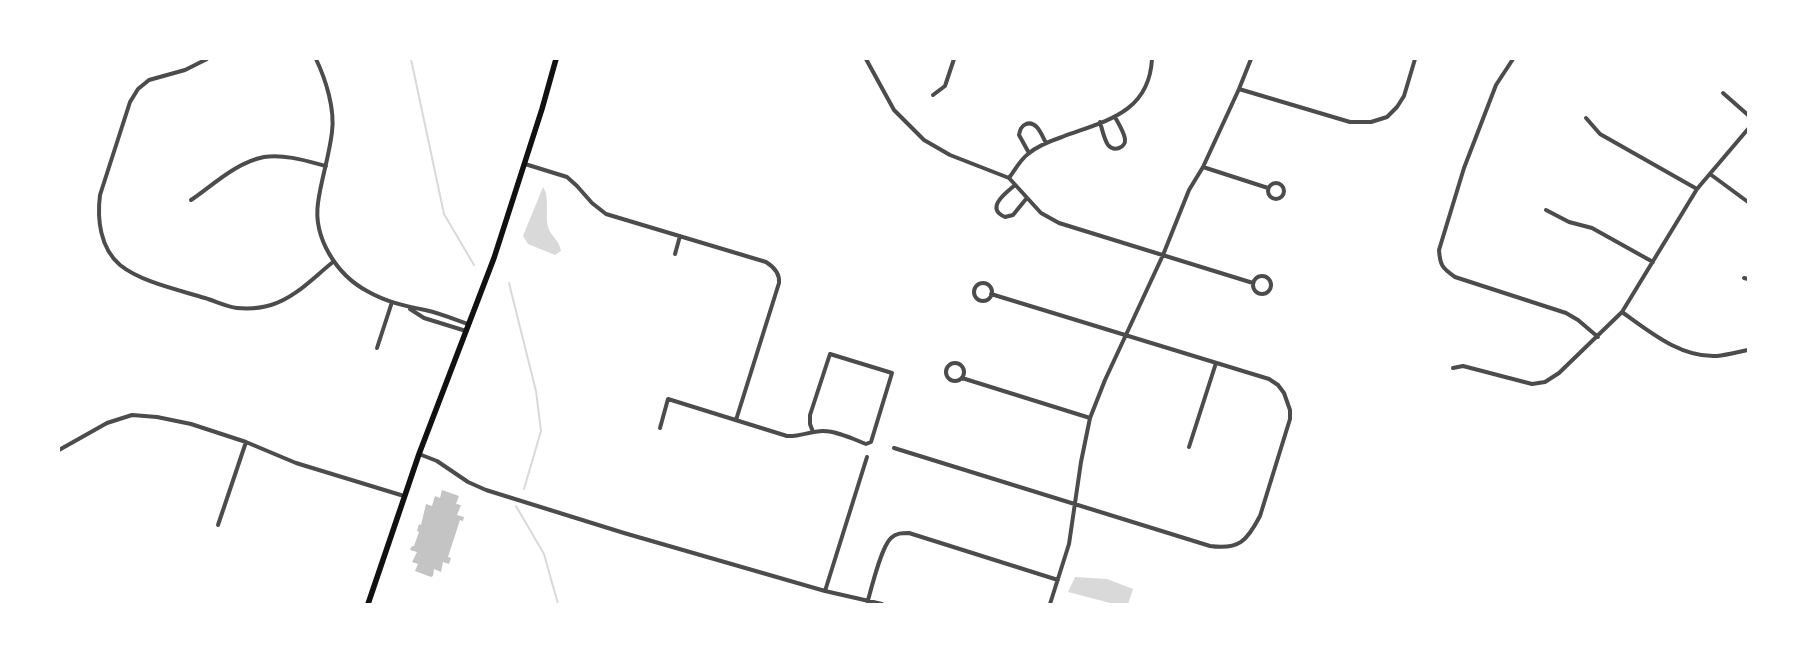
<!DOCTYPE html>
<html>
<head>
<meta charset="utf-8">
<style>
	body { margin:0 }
	#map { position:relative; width:1807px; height:663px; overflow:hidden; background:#fff; font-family:"Noto Sans",sans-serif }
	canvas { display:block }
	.frame { position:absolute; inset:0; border:60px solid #fff; pointer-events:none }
</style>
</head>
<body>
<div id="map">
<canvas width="1807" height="663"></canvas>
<div class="frame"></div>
</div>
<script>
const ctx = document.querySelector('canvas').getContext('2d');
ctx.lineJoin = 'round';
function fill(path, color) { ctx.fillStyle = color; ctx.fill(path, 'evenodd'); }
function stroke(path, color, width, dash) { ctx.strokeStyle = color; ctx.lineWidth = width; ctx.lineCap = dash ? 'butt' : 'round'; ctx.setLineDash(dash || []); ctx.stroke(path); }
fill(new Path2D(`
	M 543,187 C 550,197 545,214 548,227 C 551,237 559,239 561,251 L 555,255 L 528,244 L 523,236 Z
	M 1075,577 L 1107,579 L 1133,589 L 1128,604 L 1114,604 L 1068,592 Z`), '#d9d9d9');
stroke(new Path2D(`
	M 411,59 L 444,214 L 474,265
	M 509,283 L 536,391 L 541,431 L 524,489
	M 516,506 L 544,554 L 558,604`), '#d9d9d9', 2);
fill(new Path2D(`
	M 442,490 L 459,496 L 456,504 L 461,505 L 457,515 L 464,517 L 463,521 L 460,520 L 448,557 L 451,558 L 449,564 L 443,562 L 441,572 L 434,569 L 433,576 L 431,577 L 415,571 L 418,564 L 412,562 L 417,552 L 410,550 L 412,546 L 414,546 L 419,532 L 417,531 L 419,524 L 421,525 L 426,504 L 432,506 L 435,496 L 440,498 Z`), '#c4c4c4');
stroke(new Path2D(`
	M 207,59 L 185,70 L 149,80 L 138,89 L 130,102 L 100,195 C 97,219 100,248 120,265 C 141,282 179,290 205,298 C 215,301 227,307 237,308 C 248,309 261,308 271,305 C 295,298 314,277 333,262
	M 316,59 C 326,80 335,109 332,132 C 329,157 321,180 318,203 C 313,238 337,275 367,291 C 386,302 405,306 425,310 C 439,313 454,319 468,324
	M 866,59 L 894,110 L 924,140 L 950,155 L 1009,178 L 1041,213 L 1059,223 L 1253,283
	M 1513,59 L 1496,85 L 1464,168 L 1439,250 C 1440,265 1442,268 1455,277 L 1566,313 L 1578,320 L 1598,337
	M 1239,89 L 1350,122 L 1371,122 L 1387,117 L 1397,107 L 1404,96 L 1415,59
	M 1723,93 L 1748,115
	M 933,95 L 945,86 L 954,59
	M 1586,118 L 1600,134 L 1697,189
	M 1100,122 C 1102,129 1104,139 1108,145 C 1114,152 1126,148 1125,139 C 1124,132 1118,123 1115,117
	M 1029,153 L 1019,135 C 1020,130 1021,126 1026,124 C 1037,120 1042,136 1046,143
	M 525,164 L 567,177 L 577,186 L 592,203 L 606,214 L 766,262 C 774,267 780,273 779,283 L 736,420
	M 1203,167 L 1268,188
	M 1710,174 L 1748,202
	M 1009,178 C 1015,170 1020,160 1028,154 C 1037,146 1050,141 1062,137 C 1104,121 1149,114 1152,59
	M1268 191a8 8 0 1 1 16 0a8 8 0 1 1-16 0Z
	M 1015,185 C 1007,192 984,208 1005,217 L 1013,215 L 1026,199
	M 191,200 C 213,185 237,162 264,157 C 285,154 307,161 326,166
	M 1546,210 L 1569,222 L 1592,228 L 1653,262
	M 675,254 L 680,236
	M1253 285a9 9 0 1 1 18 0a9 9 0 1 1-18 0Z
	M 1744,278 L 1748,279
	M974 292a9 9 0 1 1 18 0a9 9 0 1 1-18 0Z
	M 410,309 L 424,318 L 466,331
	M 1622,312 C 1650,332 1681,358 1717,356 C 1727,355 1738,352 1748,350
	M 377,348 L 392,302
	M946 372a9 9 0 1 1 18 0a9 9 0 1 1-18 0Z
	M 1453,368 L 1463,366 L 1532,384 L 1545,382 L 1559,373 L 1622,312 L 1697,189 L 1748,129
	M 962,378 L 1090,418
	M 660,428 L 668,399 L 787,436 C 800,437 810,431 823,431 C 837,431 853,439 866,444 L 871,442 L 892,373 L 830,354 L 810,415 L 810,424 L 813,432
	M 1189,447 L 1216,363
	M 894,448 L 1210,546 C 1239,550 1247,541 1260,516 L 1290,419 L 1290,410 L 1284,393 L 1278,385 L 1269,379 L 991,294
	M 59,450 L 107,423 L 132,415 L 157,417 L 191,424 L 246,442 L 296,463 L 404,496
	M 419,454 L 437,461 L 468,482 L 486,490 L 624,533 L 825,591 L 882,604
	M 218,525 L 246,442
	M 825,591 L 867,457
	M 867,604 C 871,590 881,547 891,538 C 896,533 902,533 909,533 L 1058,580
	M 1050,604 L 1069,544 L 1081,462 L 1090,418 L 1105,380 L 1163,255 L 1189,190 L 1203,167 L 1239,89 L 1251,59`), '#4c4c4c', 4);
stroke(new Path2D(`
	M 368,604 L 419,454 L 494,258 L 542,109 L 556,59`), '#111', 5.5);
</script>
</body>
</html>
